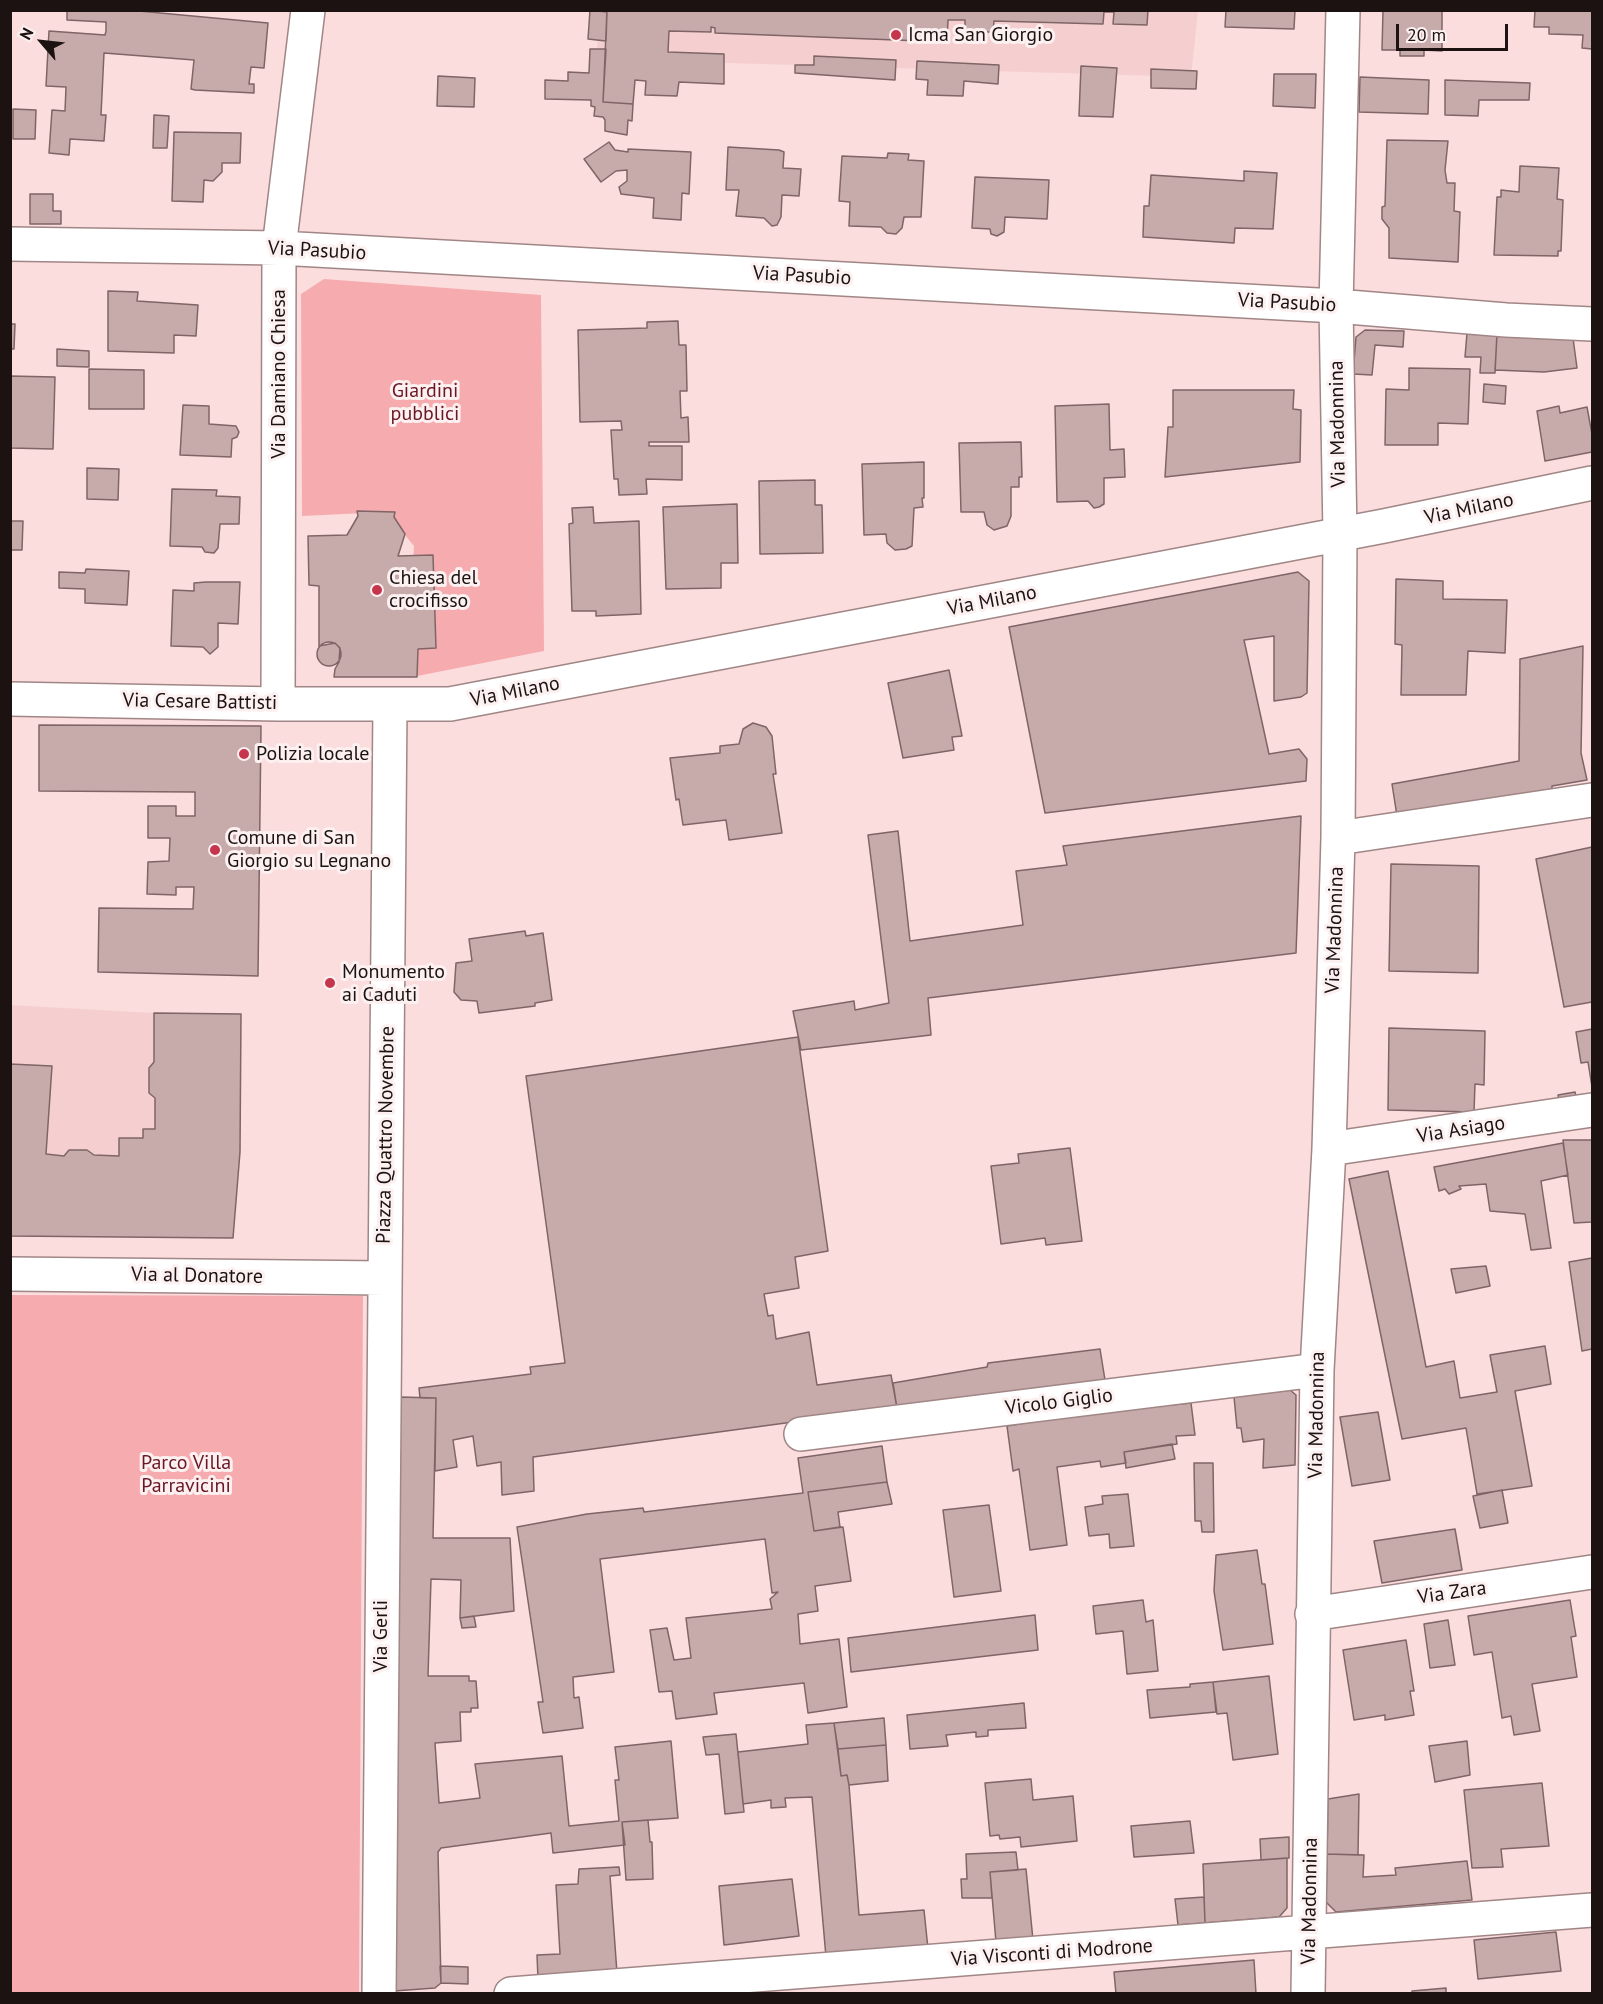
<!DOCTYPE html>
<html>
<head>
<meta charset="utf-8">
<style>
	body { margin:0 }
	#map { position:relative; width:1603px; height:2004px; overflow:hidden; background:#fbddde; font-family:"PT Sans",sans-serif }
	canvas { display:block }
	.frame { position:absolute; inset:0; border:12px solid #1c1212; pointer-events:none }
	.north { position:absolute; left:12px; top:12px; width:60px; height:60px; -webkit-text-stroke:4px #fcf0f0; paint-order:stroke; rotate:298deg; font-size:16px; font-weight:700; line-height:24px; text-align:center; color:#1c1212 }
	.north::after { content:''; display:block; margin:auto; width:21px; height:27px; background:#1c1212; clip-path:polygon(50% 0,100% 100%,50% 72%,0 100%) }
	.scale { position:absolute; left:1396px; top:24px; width:112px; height:27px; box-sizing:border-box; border:3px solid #1c1212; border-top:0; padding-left:8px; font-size:18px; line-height:21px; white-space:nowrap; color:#1c1212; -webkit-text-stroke:4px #fcf0f0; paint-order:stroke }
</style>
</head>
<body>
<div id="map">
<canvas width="1603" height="2004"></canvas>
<div class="frame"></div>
<div class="north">N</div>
<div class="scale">20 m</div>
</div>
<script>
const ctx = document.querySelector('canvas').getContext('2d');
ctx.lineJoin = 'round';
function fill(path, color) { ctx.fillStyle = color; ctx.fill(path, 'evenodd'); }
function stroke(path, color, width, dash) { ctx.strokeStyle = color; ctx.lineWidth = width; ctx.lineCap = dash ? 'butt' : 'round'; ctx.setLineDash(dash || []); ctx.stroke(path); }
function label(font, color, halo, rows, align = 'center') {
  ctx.font = font + ' "PT Sans",sans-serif'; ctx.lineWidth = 6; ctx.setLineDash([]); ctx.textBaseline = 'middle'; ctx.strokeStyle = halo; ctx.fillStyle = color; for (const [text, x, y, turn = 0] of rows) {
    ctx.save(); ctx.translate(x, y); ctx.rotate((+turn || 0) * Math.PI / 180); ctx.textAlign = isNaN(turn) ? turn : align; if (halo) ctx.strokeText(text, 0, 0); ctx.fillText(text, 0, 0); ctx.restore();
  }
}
fill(new Path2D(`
	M 598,11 L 1198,11 L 1191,77 L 597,59 Z
	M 10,1005 L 154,1013 L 241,1014 L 240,1152 L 233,1238 L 11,1236 Z`), '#f5cfcf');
fill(new Path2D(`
	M 324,279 L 541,295 L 544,651 L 407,678 L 414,546 L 386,512 L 302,516 L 301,294 Z
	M 11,1295 L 363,1296 L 359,1993 L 11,1993 Z`), '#f6acaf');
const building = new Path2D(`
	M 67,10 L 128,10 L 268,23 L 264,68 L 251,67 L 249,84 L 254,84 L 254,93 L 195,90 L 191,89 L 194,60 L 104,53 L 101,115 L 106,115 L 104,141 L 70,139 L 69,155 L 49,153 L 52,110 L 65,111 L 66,87 L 46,86 L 49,31 L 105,35 L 106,31 L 106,22 L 67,20 Z
	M 590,10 L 607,12 L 606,41 L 588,39 Z
	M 607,10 L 1148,10 L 1147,25 L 1113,24 L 1114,12 L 1104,12 L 1103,24 L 994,21 L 993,32 L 965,32 L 965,20 L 948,20 L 947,42 L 715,33 L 715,28 L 711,27 L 711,32 L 669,31 L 668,52 L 724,54 L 724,84 L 679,82 L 677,96 L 645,95 L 646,81 L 635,80 L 633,104 L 603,102 Z
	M 1226,10 L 1295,10 L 1294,29 L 1225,27 Z
	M 1383,10 L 1442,10 L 1442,51 L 1424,50 L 1424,56 L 1400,56 L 1400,50 L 1382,50 Z
	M 1535,10 L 1592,10 L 1592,49 L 1582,48 L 1583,35 L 1549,34 L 1549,27 L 1534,27 Z
	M 590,49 L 606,49 L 603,102 L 633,104 L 632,121 L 628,120 L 627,135 L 605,131 L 605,120 L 603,117 L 594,116 L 595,107 L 591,106 L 591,100 L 545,99 L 545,80 L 568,81 L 568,72 L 589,73 Z
	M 814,56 L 896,60 L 895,80 L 795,73 L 795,65 L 814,65 Z
	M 917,61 L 999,65 L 998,84 L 964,81 L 963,96 L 927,95 L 928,80 L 916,79 Z
	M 1081,66 L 1117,68 L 1113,117 L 1079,116 Z
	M 1151,69 L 1197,71 L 1196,89 L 1151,88 Z
	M 1274,74 L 1316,74 L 1315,108 L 1273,106 Z
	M 438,76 L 475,78 L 474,107 L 437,106 Z
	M 1360,77 L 1429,80 L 1428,114 L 1359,112 Z
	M 1445,80 L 1530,83 L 1529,100 L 1479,100 L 1478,116 L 1445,115 Z
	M 13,109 L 36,110 L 35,139 L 13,139 Z
	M 154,115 L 169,116 L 167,148 L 153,148 Z
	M 174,132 L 241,133 L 240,163 L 222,163 L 222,172 L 213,181 L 204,180 L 203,202 L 172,201 Z
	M 1387,140 L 1448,141 L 1445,170 L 1447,183 L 1455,183 L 1454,211 L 1460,212 L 1458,262 L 1389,258 L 1389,228 L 1382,219 L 1382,207 L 1385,206 Z
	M 609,142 L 615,150 L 628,152 L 628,149 L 691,152 L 689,194 L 682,193 L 681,220 L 653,218 L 654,198 L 621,194 L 619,187 L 627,181 L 627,170 L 616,171 L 601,182 L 584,159 Z
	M 728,147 L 779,150 L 784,152 L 783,168 L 801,169 L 799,196 L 782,195 L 781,217 L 777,225 L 772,226 L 764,218 L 736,216 L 739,190 L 726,190 Z
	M 888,153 L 909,154 L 908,160 L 924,161 L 921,217 L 904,217 L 902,228 L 896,234 L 887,233 L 881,227 L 849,226 L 850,202 L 839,201 L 842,156 L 887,158 Z
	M 1520,166 L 1559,168 L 1557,199 L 1563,200 L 1561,251 L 1558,251 L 1558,256 L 1494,255 L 1497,197 L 1501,197 L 1501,190 L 1519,192 Z
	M 1244,171 L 1277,173 L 1273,229 L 1235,228 L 1234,243 L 1143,237 L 1144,206 L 1149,206 L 1151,175 L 1244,181 Z
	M 975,177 L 1049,180 L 1047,219 L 1005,217 L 1004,232 L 997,236 L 991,234 L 990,229 L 972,228 Z
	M 30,194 L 53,194 L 53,211 L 61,211 L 61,224 L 30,224 Z
	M 108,291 L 138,292 L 137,301 L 198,305 L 196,336 L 174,335 L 174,353 L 108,351 Z
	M 678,321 L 679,345 L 686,345 L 687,391 L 680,391 L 681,418 L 688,417 L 689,442 L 649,442 L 649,446 L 682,446 L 682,480 L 646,479 L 647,494 L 619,495 L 618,479 L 614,479 L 611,430 L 622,430 L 621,421 L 580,422 L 578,330 L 647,328 L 647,322 Z
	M 10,324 L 15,324 L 14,349 L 10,349 Z
	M 1365,330 L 1404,331 L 1403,347 L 1375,345 L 1372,375 L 1353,374 L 1356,337 Z
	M 1467,333 L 1497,334 L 1495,373 L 1480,373 L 1481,357 L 1465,357 Z
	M 1497,334 L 1573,338 L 1577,368 L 1544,372 L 1495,370 Z
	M 57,349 L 89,351 L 89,367 L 57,366 Z
	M 1409,368 L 1470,369 L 1468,424 L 1438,423 L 1438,445 L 1385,445 L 1386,389 L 1409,390 Z
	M 89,369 L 144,370 L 144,409 L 89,409 Z
	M 10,376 L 55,377 L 53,449 L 10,448 Z
	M 1484,384 L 1506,386 L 1505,404 L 1483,402 Z
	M 1173,390 L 1294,390 L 1293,409 L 1301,410 L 1300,462 L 1165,477 L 1168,427 L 1173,427 Z
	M 1109,404 L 1110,450 L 1124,449 L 1125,477 L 1104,478 L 1104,504 L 1099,507 L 1094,508 L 1088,501 L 1057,502 L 1055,406 Z
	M 183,405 L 209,406 L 209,424 L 236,426 L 239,432 L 237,437 L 232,439 L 231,457 L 180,455 Z
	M 1559,406 L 1560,413 L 1587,407 L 1592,434 L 1592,452 L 1545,461 L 1537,411 Z
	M 1021,442 L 1022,477 L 1019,477 L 1019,487 L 1011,487 L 1011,516 L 1007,526 L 994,530 L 987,525 L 984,512 L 961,512 L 959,443 Z
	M 924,462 L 924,498 L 922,498 L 923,507 L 914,508 L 912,546 L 906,549 L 895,550 L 887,543 L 886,534 L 864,535 L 862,464 Z
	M 87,468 L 119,469 L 118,500 L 87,499 Z
	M 815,480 L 815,505 L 822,505 L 823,553 L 760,554 L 759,481 Z
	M 172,489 L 217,490 L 216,496 L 240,497 L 239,524 L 220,524 L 218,548 L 214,553 L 205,552 L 202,547 L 170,546 Z
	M 737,504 L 738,563 L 721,563 L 721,588 L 666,589 L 663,507 Z
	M 593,507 L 594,523 L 639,521 L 641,614 L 596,616 L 596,611 L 572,611 L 569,524 L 573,523 L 572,508 Z
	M 357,511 L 395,512 L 394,517 L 405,534 L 398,556 L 433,555 L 436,648 L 418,649 L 417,677 L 334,677 L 335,669 L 339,662 L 340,648 L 335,643 L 319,646 L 319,586 L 309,585 L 308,536 L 347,535 L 358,516 Z
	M 10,521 L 23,521 L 22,550 L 10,550 Z
	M 86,569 L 129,571 L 127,605 L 85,603 L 85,589 L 59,588 L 59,572 L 85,573 Z
	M 1298,572 L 1309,581 L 1307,693 L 1301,697 L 1274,701 L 1274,636 L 1244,640 L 1269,754 L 1299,749 L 1307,759 L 1306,781 L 1045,813 L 1009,627 Z
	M 1396,579 L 1443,581 L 1443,599 L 1507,600 L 1505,653 L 1468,651 L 1466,695 L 1401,695 L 1402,645 L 1395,644 Z
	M 206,582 L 240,582 L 238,624 L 218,623 L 218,647 L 210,654 L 203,647 L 171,646 L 173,590 L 194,591 L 194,583 Z
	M317 654a12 12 0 1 1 24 0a12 12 0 1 1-24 0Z
	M 1583,646 L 1581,753 L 1587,780 L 1552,786 L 1552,789 L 1397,816 L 1392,784 L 1519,761 L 1520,659 Z
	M 949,670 L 962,736 L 952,737 L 954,750 L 903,758 L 888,683 Z
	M 753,723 L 766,727 L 772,736 L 776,774 L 773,774 L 782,833 L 729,840 L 726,820 L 683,825 L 679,799 L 676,800 L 670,758 L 720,753 L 720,746 L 739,744 L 743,729 Z
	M 39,725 L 261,726 L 258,976 L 98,972 L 99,908 L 193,909 L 194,887 L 176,887 L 176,895 L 147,894 L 148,862 L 169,861 L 170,838 L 148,838 L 148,806 L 176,806 L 176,816 L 195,816 L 195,792 L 39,791 Z
	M 1301,816 L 1296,953 L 928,998 L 931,1035 L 801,1050 L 793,1011 L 854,1001 L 855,1010 L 889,1003 L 868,835 L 898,831 L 910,941 L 1023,925 L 1016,871 L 1067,865 L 1063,846 Z
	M 1592,847 L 1592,1002 L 1564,1007 L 1536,859 Z
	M 1391,864 L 1479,866 L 1478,973 L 1389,971 Z
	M 525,931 L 526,936 L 543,933 L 552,1000 L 535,1003 L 535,1006 L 479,1013 L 477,1001 L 461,1000 L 454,992 L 456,963 L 472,961 L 469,939 Z
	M 154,1013 L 241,1014 L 240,1152 L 233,1238 L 10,1236 L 10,1064 L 52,1066 L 46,1154 L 64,1156 L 69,1150 L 87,1150 L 94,1155 L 119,1156 L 119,1138 L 143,1138 L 143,1129 L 155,1129 L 155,1098 L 149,1093 L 149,1068 L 154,1062 Z
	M 1389,1028 L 1485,1031 L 1484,1085 L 1475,1084 L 1474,1112 L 1388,1110 Z
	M 1592,1029 L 1592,1087 L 1588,1062 L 1581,1063 L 1576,1032 Z
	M 798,1037 L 828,1251 L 795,1257 L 799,1288 L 764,1294 L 768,1316 L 773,1315 L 776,1339 L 809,1332 L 817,1385 L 891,1375 L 897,1408 L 533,1457 L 534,1491 L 502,1495 L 501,1462 L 477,1466 L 473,1436 L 453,1440 L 457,1467 L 435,1471 L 436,1398 L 420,1398 L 419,1388 L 531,1374 L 530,1367 L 565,1363 L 526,1076 Z
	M 1575,1092 L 1578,1105 L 1560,1108 L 1558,1095 Z
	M 1563,1140 L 1592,1140 L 1592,1222 L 1574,1223 Z
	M 1563,1143 L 1568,1175 L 1541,1181 L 1551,1248 L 1531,1250 L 1525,1214 L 1490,1211 L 1486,1184 L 1459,1186 L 1461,1189 L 1449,1194 L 1445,1189 L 1439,1191 L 1434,1167 Z
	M 1070,1148 L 1082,1241 L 1046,1245 L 1045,1238 L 1001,1244 L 991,1166 L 1019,1163 L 1018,1154 Z
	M 1388,1171 L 1426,1367 L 1454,1361 L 1460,1398 L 1497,1392 L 1490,1355 L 1545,1346 L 1551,1384 L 1515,1391 L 1532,1486 L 1477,1494 L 1466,1428 L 1402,1439 L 1349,1179 Z
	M 1592,1258 L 1592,1349 L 1582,1351 L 1569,1262 Z
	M 1486,1266 L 1490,1286 L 1456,1293 L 1451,1269 Z
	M 1100,1349 L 1105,1380 L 897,1408 L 893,1383 L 987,1367 L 988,1363 Z
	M 1290,1390 L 1296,1395 L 1295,1465 L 1263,1468 L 1264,1439 L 1243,1442 L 1241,1428 L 1237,1428 L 1234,1397 Z
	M 400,1397 L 436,1398 L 433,1538 L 510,1538 L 514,1611 L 460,1618 L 461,1580 L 431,1579 L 428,1676 L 469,1676 L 469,1681 L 476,1681 L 478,1708 L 471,1708 L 471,1712 L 460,1712 L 461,1741 L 435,1743 L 439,1803 L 480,1798 L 475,1764 L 562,1756 L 569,1826 L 619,1821 L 615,1780 L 619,1780 L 615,1747 L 671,1741 L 678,1818 L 622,1822 L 625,1845 L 553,1853 L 551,1833 L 441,1848 L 438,1852 L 441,1983 L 435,1988 L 394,1991 Z
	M 1169,1400 L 1170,1405 L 1191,1403 L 1195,1435 L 1176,1436 L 1177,1444 L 1124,1452 L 1126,1463 L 1101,1467 L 1100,1461 L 1057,1467 L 1067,1545 L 1030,1550 L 1019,1469 L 1013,1471 L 1007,1426 Z
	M 1378,1412 L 1390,1480 L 1352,1486 L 1340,1417 Z
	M 1172,1444 L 1175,1459 L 1126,1468 L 1124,1452 Z
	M 882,1446 L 887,1482 L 808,1492 L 814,1531 L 843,1527 L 851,1581 L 815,1586 L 818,1611 L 798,1614 L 800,1644 L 839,1639 L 847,1707 L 808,1713 L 804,1683 L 714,1693 L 717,1714 L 676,1719 L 672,1691 L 659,1692 L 650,1630 L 667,1628 L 674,1660 L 691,1658 L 686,1618 L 772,1609 L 770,1599 L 778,1592 L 772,1593 L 765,1539 L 600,1559 L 614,1672 L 573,1677 L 574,1698 L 579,1697 L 583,1728 L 543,1733 L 538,1702 L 543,1702 L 517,1527 L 587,1514 L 643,1508 L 644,1512 L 803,1493 L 798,1458 Z
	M 1194,1463 L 1213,1463 L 1214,1532 L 1202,1532 L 1201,1521 L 1195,1521 Z
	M 887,1482 L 892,1504 L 838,1512 L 840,1527 L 814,1531 L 808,1492 Z
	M 1502,1490 L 1508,1523 L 1480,1528 L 1473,1496 Z
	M 1128,1494 L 1134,1546 L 1110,1548 L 1109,1534 L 1089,1536 L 1085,1507 L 1103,1504 L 1102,1496 Z
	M 989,1505 L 1001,1591 L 954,1597 L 943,1510 Z
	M 1455,1529 L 1462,1570 L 1382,1583 L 1374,1541 Z
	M 1257,1550 L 1262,1584 L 1265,1584 L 1273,1644 L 1223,1650 L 1214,1591 L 1216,1555 Z
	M 1143,1600 L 1146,1622 L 1153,1620 L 1158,1671 L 1127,1674 L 1123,1631 L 1096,1634 L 1093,1606 Z
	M 1570,1600 L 1576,1636 L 1571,1637 L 1577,1677 L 1532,1684 L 1540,1731 L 1514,1735 L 1511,1716 L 1502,1718 L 1492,1652 L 1474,1655 L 1468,1616 Z
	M 1035,1615 L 1038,1650 L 851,1672 L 848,1638 Z
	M 474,1616 L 476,1627 L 462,1628 L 460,1618 Z
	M 1448,1620 L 1455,1665 L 1430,1668 L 1424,1624 Z
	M 1406,1640 L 1414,1691 L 1410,1691 L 1414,1715 L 1385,1720 L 1385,1715 L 1354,1720 L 1343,1650 Z
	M 1269,1676 L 1278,1754 L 1233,1760 L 1227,1713 L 1217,1714 L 1213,1682 Z
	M 1213,1682 L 1216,1712 L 1150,1718 L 1147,1690 L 1190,1687 L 1190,1684 Z
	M 1024,1703 L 1026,1728 L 988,1730 L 988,1736 L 976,1737 L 976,1732 L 946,1735 L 948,1746 L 910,1749 L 907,1715 Z
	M 884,1718 L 886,1745 L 838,1749 L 834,1723 Z
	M 834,1723 L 841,1776 L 847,1775 L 849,1785 L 859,1915 L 924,1910 L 928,1949 L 826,1957 L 812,1797 L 785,1798 L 786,1807 L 771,1808 L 771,1800 L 743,1804 L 738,1752 L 808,1744 L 806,1725 Z
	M 736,1734 L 744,1812 L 725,1814 L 719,1754 L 706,1755 L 703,1737 Z
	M 1467,1741 L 1470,1775 L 1435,1782 L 1429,1746 Z
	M 886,1745 L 888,1781 L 849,1785 L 847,1775 L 841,1776 L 838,1749 Z
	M 1031,1779 L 1033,1800 L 1073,1796 L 1077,1841 L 1021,1847 L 1020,1837 L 1000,1839 L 999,1835 L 990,1836 L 985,1783 Z
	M 1542,1783 L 1549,1846 L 1501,1849 L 1503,1867 L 1472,1868 L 1464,1790 Z
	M 1359,1794 L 1358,1855 L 1327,1854 L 1328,1799 Z
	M 648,1820 L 650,1842 L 652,1842 L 653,1879 L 626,1880 L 622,1822 Z
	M 1190,1821 L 1194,1853 L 1134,1857 L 1131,1826 Z
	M 1289,1837 L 1289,1858 L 1261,1860 L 1260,1839 Z
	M 1016,1852 L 1018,1870 L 990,1872 L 992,1898 L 962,1898 L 961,1879 L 967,1879 L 966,1854 Z
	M 1327,1854 L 1364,1855 L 1363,1877 L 1396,1875 L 1395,1868 L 1467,1861 L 1472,1900 L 1336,1912 L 1326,1902 Z
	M 1287,1858 L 1287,1908 L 1279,1917 L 1205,1923 L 1203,1864 Z
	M 619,1867 L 620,1875 L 610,1876 L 617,1973 L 538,1979 L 537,1955 L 560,1954 L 556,1885 L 578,1884 L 579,1869 Z
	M 1026,1869 L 1033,1940 L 996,1942 L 990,1872 Z
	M 792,1879 L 799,1936 L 724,1945 L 719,1886 Z
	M 1204,1897 L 1205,1923 L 1178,1925 L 1175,1899 Z
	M 1556,1932 L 1561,1971 L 1478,1979 L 1474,1940 Z
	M 1254,1960 L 1256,1994 L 1116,1994 L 1114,1972 Z
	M 440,1966 L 468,1967 L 468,1984 L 441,1983 Z
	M 1446,1988 L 1446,1994 L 1412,1994 L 1412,1991 Z`);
fill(building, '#c7abab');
stroke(building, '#7f6566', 1.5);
const minor = new Path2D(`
	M 10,244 L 279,248 L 1336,306 L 1506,320 L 1592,324
	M 10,699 L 278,704 L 450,704 L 1384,526 L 1592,483
	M 278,704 L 279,248 L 308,10
	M 1338,838 L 1592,800
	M 1329,1149 L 1592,1110
	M 10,1274 L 384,1278
	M 801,1434 L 1317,1370
	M 1312,1614 L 1592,1572
	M 379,1994 L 390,704
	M 511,1994 L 1592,1910
	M 1308,1994 L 1317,1370 L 1329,1149 L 1338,838 L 1340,535 L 1336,306 L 1343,10`);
stroke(minor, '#a18686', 36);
stroke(minor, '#fff', 33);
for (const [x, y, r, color] of [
	[896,35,6,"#c5354c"],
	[377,590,6,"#c5354c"],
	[244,754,6,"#c5354c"],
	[215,850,6,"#c5354c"],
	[330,983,6,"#c5354c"]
]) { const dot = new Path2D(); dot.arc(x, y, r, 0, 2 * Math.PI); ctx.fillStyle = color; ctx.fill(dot); stroke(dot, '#fcf0f0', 2); }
label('20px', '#1c1212', '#fcf0f0', [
	["Icma San Giorgio",908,35],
	["Chiesa del",389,578],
	["crocifisso",389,601],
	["Polizia locale",256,754],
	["Comune di San",227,838],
	["Giorgio su Legnano",227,861],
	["Monumento",342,972],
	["ai Caduti",342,995]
], 'left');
label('20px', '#1c1212', '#fcf0f0', [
	["Via Pasubio",317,251,3],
	["Via Pasubio",802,276,3],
	["Via Pasubio",1287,303,3],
	["Via Damiano Chiesa",279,374,-90],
	["Via Madonnina",1338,424,-91],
	["Via Milano",1469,509,-12],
	["Via Milano",992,601,-11],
	["Via Milano",515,692,-11],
	["Via Cesare Battisti",200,702,1],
	["Via Madonnina",1335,930,-88],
	["Via Asiago",1461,1130,-9],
	["Piazza Quattro Novembre",386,1135,-89],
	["Via al Donatore",197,1276,1],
	["Vicolo Giglio",1059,1402,-7],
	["Via Madonnina",1317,1415,-89],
	["Via Zara",1452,1593,-8],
	["Via Gerli",381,1636,-90],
	["Via Madonnina",1310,1901,-89],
	["Via Visconti di Modrone",1052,1953,-4]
]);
label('20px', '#6a1624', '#fcf0f0', [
	["Giardini",425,391],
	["pubblici",425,414],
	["Parco Villa",186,1463],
	["Parravicini",186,1486]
]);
</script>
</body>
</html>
